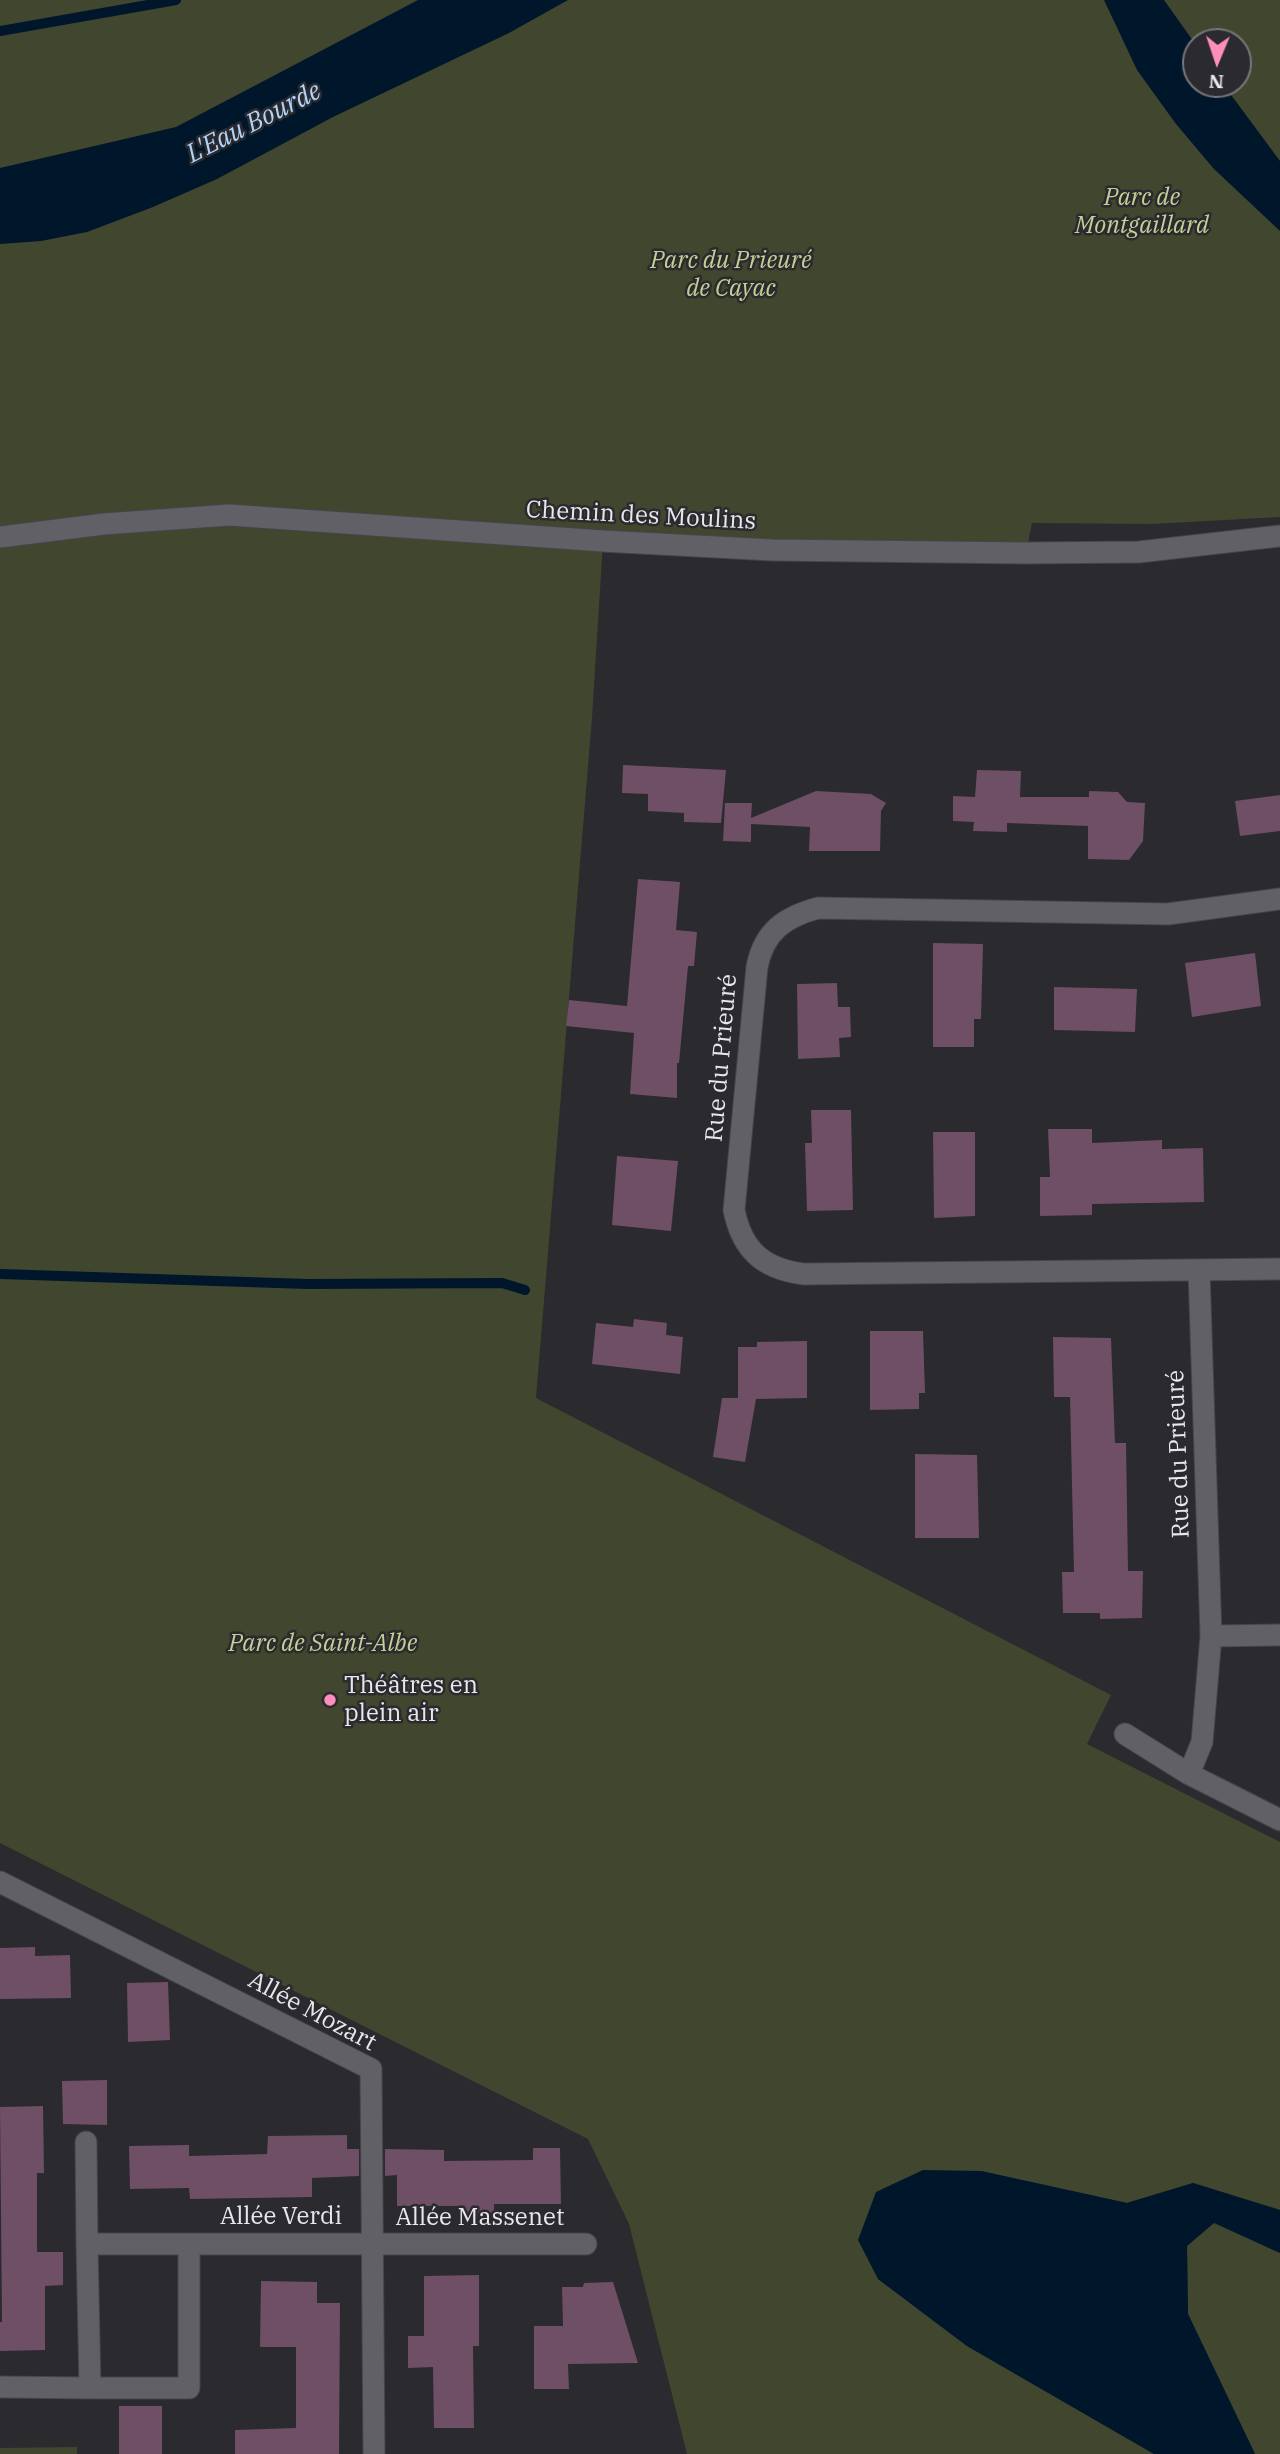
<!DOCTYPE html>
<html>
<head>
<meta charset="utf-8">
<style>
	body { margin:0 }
	#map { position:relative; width:1280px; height:2454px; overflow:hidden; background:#2a2a2f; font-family:"IBM Plex Serif",serif }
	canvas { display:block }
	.north { position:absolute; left:1182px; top:28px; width:70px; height:70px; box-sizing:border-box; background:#2a2a2f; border:2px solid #76767b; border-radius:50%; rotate:182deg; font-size:19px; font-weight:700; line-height:28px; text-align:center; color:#e8e8ec }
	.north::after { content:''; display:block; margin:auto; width:24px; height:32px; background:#ff8eba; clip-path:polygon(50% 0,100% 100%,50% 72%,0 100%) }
</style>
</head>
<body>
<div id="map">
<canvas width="1280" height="2454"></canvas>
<div class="north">N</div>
</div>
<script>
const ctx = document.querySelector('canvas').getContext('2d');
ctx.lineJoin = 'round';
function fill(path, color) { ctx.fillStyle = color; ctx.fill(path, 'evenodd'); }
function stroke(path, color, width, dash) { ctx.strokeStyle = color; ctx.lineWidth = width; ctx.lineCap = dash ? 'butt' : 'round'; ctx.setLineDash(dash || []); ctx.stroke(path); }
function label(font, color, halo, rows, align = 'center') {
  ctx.font = font + ' "IBM Plex Serif",serif'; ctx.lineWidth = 5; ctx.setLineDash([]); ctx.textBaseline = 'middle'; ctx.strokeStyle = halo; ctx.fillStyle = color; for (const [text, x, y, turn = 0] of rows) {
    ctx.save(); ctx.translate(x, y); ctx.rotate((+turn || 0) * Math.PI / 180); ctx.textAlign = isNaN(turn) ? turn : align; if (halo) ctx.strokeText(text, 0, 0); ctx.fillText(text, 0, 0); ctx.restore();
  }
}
fill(new Path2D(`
	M 0,0 L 1280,0 L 1280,517 L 1152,524 L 1032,523 L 1026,553 L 603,542 L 592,718 L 536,1398 L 1111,1695 L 1087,1744 L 1280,1842 L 1280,2210 L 1193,2183 L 1127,2203 L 981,2171 L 878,2279 L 967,2346 L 1154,2454 L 687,2454 L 629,2224 L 588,2139 L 0,1843 ZM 1196,42 L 1238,42 L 1238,84 L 1196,84 Z
	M 1214,2222 L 1280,2253 L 1280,2454 L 1255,2454 L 1188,2314 L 1187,2246 Z
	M 77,2447 L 77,2454 L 0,2454 L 0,2448 Z`), '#41462e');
fill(new Path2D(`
	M 418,0 L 568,0 L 509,33 L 333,117 L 217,179 L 153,207 L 87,232 L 41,241 L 0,244 L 0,168 L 176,127 Z
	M 1104,0 L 1164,0 L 1196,45 L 1196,84 L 1223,84 L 1280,161 L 1280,231 L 1214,169 L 1176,124 L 1137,70 Z
	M 923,2170 L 981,2171 L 1127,2203 L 1193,2183 L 1280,2210 L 1280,2253 L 1214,2223 L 1187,2246 L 1188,2314 L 1255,2454 L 1154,2454 L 967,2346 L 878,2279 L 858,2240 L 876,2192 Z`), '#00162b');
stroke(new Path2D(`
	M 0,31 L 176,0
	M 0,1274 L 308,1284 L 502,1283 L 525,1290`), '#00162b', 10);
fill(new Path2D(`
	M 623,765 L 726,770 L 721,823 L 684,822 L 684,813 L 648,811 L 648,794 L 622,793 Z
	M 977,770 L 1021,771 L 1020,797 L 1089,797 L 1089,791 L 1118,792 L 1127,802 L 1145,803 L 1143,841 L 1129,860 L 1088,859 L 1088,826 L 1007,823 L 1007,832 L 973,831 L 974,822 L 953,821 L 953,796 L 975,797 Z
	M 816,791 L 871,794 L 886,803 L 881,811 L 880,851 L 809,851 L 810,827 L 751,824 L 751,842 L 723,841 L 725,803 L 752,803 L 751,818 Z
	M 1280,795 L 1280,831 L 1240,836 L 1235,801 Z
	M 638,879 L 680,882 L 676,930 L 697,932 L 694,966 L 688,966 L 679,1063 L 677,1063 L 677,1098 L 630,1094 L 634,1033 L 566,1026 L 569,1000 L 627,1006 Z
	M 933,943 L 983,944 L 981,1019 L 974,1019 L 974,1047 L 933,1047 Z
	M 1255,953 L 1261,1006 L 1192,1017 L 1185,963 Z
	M 837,983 L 838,1007 L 850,1007 L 851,1037 L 839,1038 L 840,1057 L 798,1059 L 797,984 Z
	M 1054,987 L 1137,989 L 1135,1032 L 1054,1030 Z
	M 811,1110 L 851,1110 L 853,1210 L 807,1211 L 805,1143 L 812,1143 Z
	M 1048,1129 L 1092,1129 L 1092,1143 L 1162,1140 L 1162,1149 L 1203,1148 L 1204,1202 L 1092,1204 L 1092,1215 L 1040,1216 L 1040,1177 L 1050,1177 Z
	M 933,1132 L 975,1132 L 975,1216 L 934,1218 Z
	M 617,1156 L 678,1161 L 671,1231 L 612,1225 Z
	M 634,1319 L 667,1323 L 666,1335 L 683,1337 L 680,1374 L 592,1364 L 596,1323 L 633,1327 Z
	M 870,1331 L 923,1331 L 925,1393 L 919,1393 L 919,1409 L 870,1410 Z
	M 1053,1337 L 1111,1338 L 1115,1443 L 1126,1443 L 1128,1571 L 1143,1571 L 1142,1618 L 1100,1619 L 1100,1613 L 1063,1613 L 1062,1572 L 1074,1572 L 1070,1397 L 1054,1397 Z
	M 807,1341 L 807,1398 L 756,1399 L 745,1462 L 713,1457 L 722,1398 L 738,1398 L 738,1347 L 757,1347 L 757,1342 Z
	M 915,1454 L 977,1455 L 979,1538 L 915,1538 Z
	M 35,1947 L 35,1956 L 70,1955 L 71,1998 L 0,1999 L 0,1948 Z
	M 168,1982 L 170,2040 L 128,2042 L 127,1983 Z
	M 107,2080 L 107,2125 L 63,2124 L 62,2081 Z
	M 43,2106 L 44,2173 L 37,2173 L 37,2252 L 63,2252 L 63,2285 L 45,2286 L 45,2350 L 0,2351 L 0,2322 L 2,2322 L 0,2107 Z
	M 347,2135 L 347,2149 L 359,2149 L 359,2176 L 312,2178 L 312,2197 L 190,2199 L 189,2188 L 130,2189 L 129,2146 L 189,2145 L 189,2156 L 267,2154 L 268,2136 Z
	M 533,2148 L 560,2148 L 561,2204 L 494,2204 L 494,2217 L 462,2217 L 461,2206 L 397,2206 L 397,2175 L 385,2176 L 385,2149 L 444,2150 L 444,2161 L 533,2160 Z
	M 479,2275 L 479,2346 L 473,2346 L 474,2428 L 434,2428 L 433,2367 L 408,2368 L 408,2336 L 424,2336 L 424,2276 Z
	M 261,2281 L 317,2282 L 317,2303 L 340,2303 L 339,2454 L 235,2454 L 235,2430 L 296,2428 L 296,2347 L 260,2347 Z
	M 613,2282 L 638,2363 L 568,2364 L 569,2389 L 534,2389 L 534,2326 L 563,2326 L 562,2287 L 583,2287 L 584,2283 Z
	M 119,2406 L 162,2406 L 162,2454 L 119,2454 Z`), '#6e4f65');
const minor = new Path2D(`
	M 0,537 L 104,524 L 229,515 L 603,541 L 772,550 L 1026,553 L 1139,552 L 1280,536
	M 1280,899 L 1168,914 L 818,908 C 785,917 764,931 757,967 L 734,1210 C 742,1250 763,1269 804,1274 L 1280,1269
	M 1211,1636 L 1280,1635
	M 1125,1734 L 1189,1774 L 1280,1820
	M 1189,1774 L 1202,1742 L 1211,1636 L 1199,1271
	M 0,1882 L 371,2069 L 374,2454
	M 86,2142 L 87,2244
	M 0,2387 L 90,2388 L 87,2244 L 586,2244
	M 90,2388 L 189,2388 L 189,2244`);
stroke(minor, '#46454a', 23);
stroke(minor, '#606066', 21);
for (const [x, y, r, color] of [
	[330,1700,7,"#ff8eba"]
]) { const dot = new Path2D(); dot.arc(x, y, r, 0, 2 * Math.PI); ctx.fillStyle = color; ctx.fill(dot); stroke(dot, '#2a2a2f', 2.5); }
label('italic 24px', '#c4d093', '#2a2a2f', [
	["Parc de",1142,198],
	["Montgaillard",1142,226],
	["Parc du Prieuré",731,261],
	["de Cayac",731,289],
	["Parc de Saint-Albe",323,1644]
]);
label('24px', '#e8e8ec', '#2a2a2f', [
	["Chemin des Moulins",641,516,3],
	["Rue du Prieuré",722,1058,-85],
	["Rue du Prieuré",1179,1454,-92],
	["Allée Mozart",312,2012,28],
	["Allée Verdi",281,2217],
	["Allée Massenet",480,2218]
]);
label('24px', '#e8e8ec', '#2a2a2f', [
	["Théâtres en",344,1686],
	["plein air",344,1714]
], 'left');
label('italic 26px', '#b0d5fb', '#2a2a2f', [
	["L'Eau Bourde",254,123,-27]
]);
</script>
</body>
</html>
